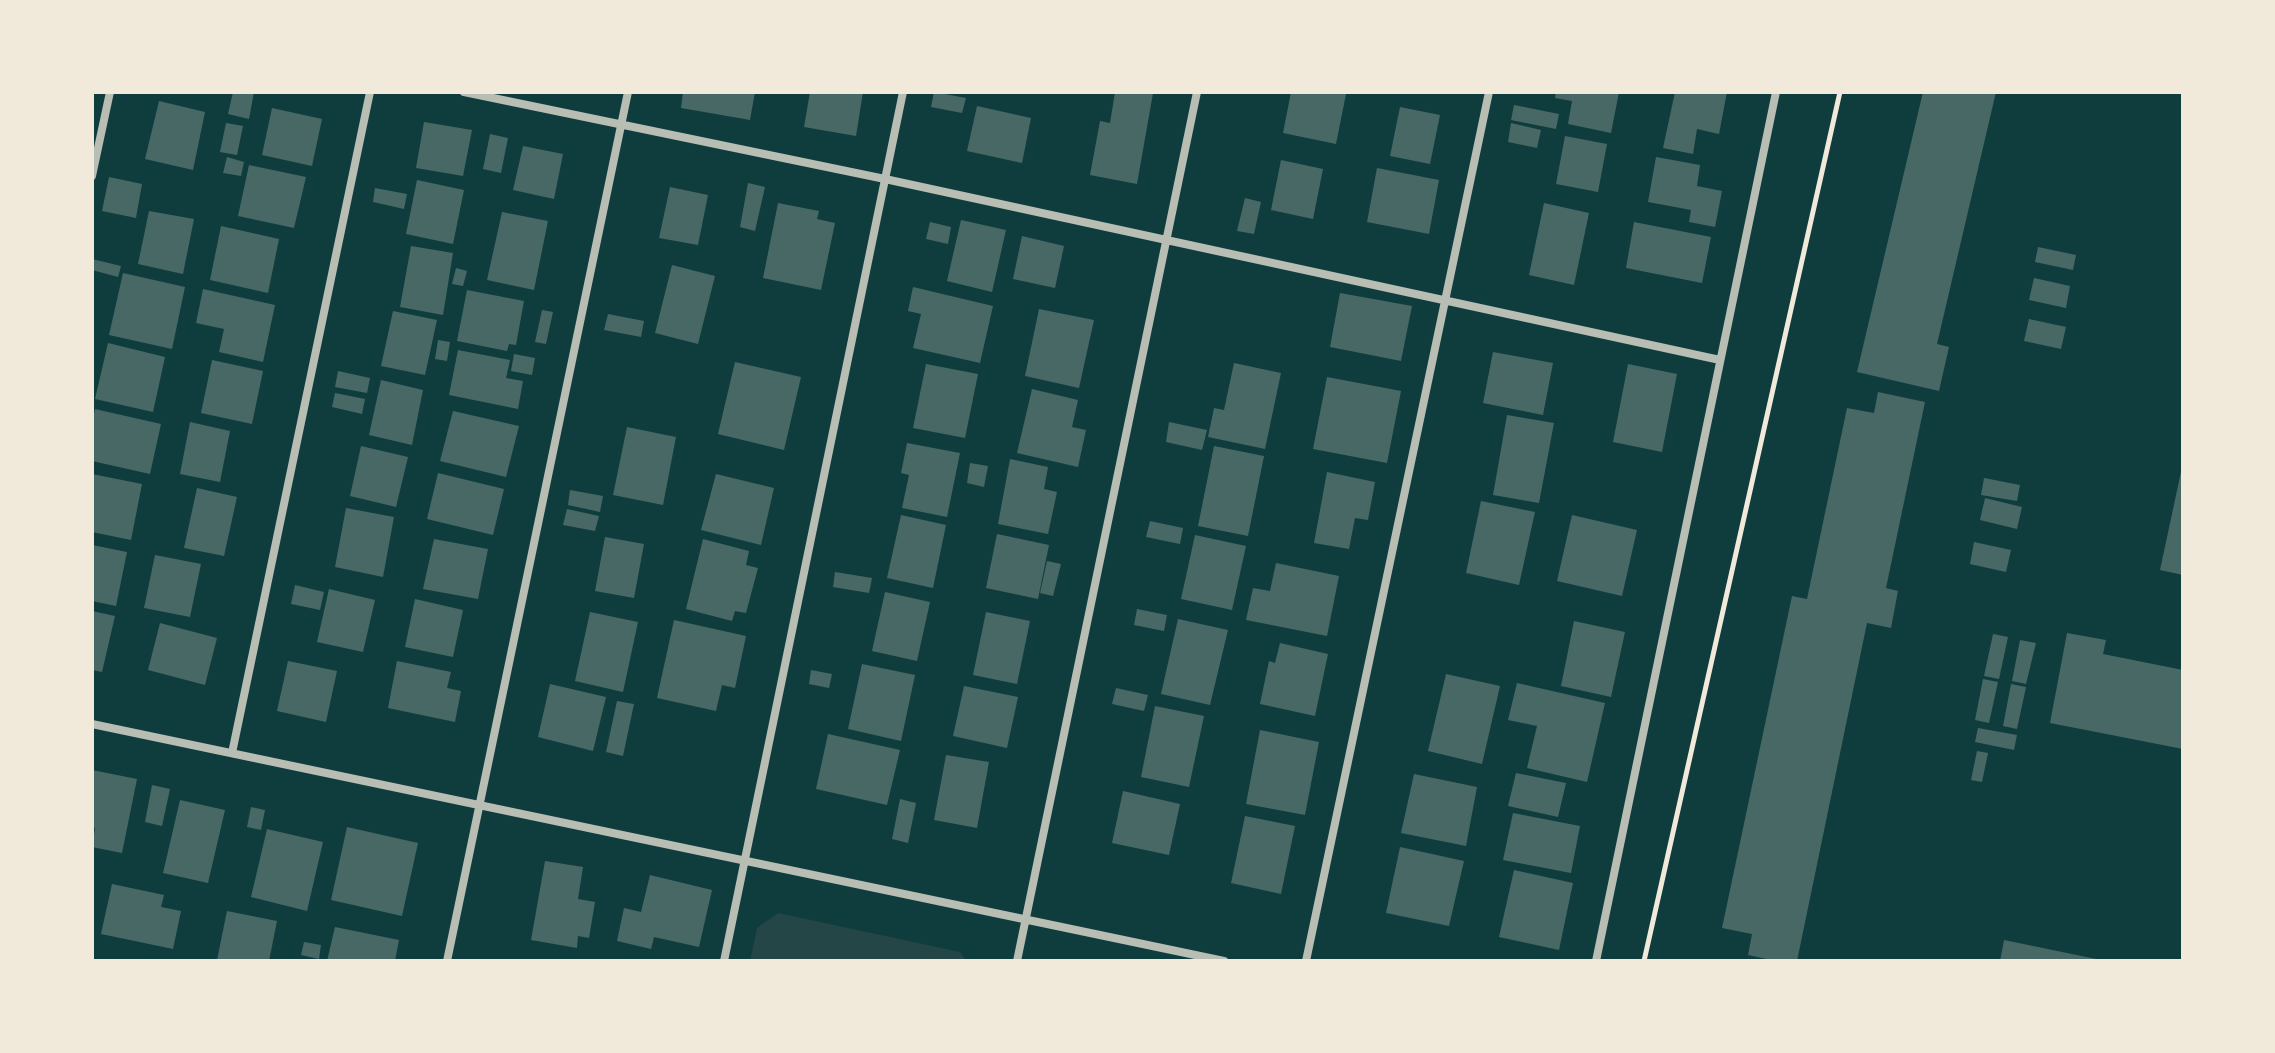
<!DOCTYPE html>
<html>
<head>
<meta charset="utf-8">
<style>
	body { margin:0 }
	#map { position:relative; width:2275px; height:1053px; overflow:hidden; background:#0f3d3e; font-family:"Sofia Sans Condensed",sans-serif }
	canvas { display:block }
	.frame { position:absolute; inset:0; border:94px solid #f1e9da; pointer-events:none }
</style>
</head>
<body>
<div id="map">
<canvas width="2275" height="1053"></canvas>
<div class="frame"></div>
</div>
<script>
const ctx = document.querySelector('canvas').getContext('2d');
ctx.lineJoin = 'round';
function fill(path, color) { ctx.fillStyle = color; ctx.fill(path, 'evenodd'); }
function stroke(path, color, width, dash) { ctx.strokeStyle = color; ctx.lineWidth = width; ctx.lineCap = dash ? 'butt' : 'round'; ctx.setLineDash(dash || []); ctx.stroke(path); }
fill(new Path2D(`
	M 778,913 L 960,952 L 966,961 L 750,961 L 757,928 Z`), '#244646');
fill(new Path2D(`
	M 233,92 L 254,92 L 249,119 L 228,114 Z
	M 683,92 L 755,92 L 750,120 L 681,108 Z
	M 810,92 L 863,92 L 856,136 L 804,127 Z
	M 934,92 L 966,98 L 962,113 L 931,107 Z
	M 1115,92 L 1153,93 L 1137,184 L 1090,175 L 1100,121 L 1110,123 Z
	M 1291,92 L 1346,94 L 1336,144 L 1283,133 Z
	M 1556,92 L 1619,92 L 1611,133 L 1568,124 L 1572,101 L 1555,98 Z
	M 1675,92 L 1727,92 L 1719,134 L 1697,129 L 1693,154 L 1663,148 Z
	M 1923,92 L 1996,92 L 1937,344 L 1949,347 L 1939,391 L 1857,372 Z
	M 159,101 L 205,112 L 193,170 L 145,159 Z
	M 1514,105 L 1559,114 L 1556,129 L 1511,120 Z
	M 977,106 L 1031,118 L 1022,163 L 967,151 Z
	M 1400,107 L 1440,115 L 1430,164 L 1390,156 Z
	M 272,108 L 322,119 L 312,166 L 262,155 Z
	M 424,122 L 472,130 L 463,176 L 416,168 Z
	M 226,123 L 243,126 L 237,155 L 220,152 Z
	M 1511,123 L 1541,130 L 1537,148 L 1508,142 Z
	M 490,134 L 508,138 L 501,173 L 483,169 Z
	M 1565,136 L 1607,144 L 1598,192 L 1556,184 Z
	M 523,146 L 563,154 L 554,199 L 513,190 Z
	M 227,157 L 244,162 L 241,176 L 223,173 Z
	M 1656,157 L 1700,165 L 1697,186 L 1722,191 L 1715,227 L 1689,222 L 1691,210 L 1648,202 Z
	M 1281,160 L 1323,169 L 1313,219 L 1271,210 Z
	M 249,165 L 306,177 L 294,228 L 238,216 Z
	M 1377,168 L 1439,180 L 1429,234 L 1367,222 Z
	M 109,177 L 142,184 L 136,218 L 102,211 Z
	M 417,180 L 464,190 L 453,244 L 406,234 Z
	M 748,183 L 765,187 L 755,231 L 740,227 Z
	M 670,187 L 708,195 L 698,245 L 659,238 Z
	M 375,188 L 407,194 L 404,209 L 373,202 Z
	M 1245,198 L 1261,202 L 1254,234 L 1237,231 Z
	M 778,203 L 819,211 L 817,219 L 835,223 L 821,290 L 763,278 Z
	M 1544,203 L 1589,213 L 1574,285 L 1529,275 Z
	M 149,211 L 194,219 L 183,274 L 138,264 Z
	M 502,212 L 548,221 L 534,290 L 487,280 Z
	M 961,220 L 1006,230 L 992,292 L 947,281 Z
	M 930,222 L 951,227 L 948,244 L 926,239 Z
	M 1634,222 L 1711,237 L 1702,283 L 1626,268 Z
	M 221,226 L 279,239 L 268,293 L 210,280 Z
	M 1022,236 L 1064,246 L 1055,288 L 1013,279 Z
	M 411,246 L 453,253 L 443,315 L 400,307 Z
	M 2038,247 L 2076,255 L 2073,270 L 2035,262 Z
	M 92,259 L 121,266 L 118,277 L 92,270 Z
	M 672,265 L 715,276 L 698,344 L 655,333 Z
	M 456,268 L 467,271 L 463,286 L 452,284 Z
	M 123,273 L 185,287 L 172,349 L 109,335 Z
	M 2034,278 L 2070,286 L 2066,308 L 2029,300 Z
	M 913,287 L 993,306 L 980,363 L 913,348 L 921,314 L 908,311 Z
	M 203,289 L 275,305 L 263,362 L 219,352 L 224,329 L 196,323 Z
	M 467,290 L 524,301 L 516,345 L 509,344 L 507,351 L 457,341 Z
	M 1340,293 L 1412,306 L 1401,361 L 1330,347 Z
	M 1039,309 L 1094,320 L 1079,388 L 1025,376 Z
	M 542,310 L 553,312 L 546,344 L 535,342 Z
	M 393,311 L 437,320 L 425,375 L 381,366 Z
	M 608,314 L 644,321 L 641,337 L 604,330 Z
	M 2029,319 L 2066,327 L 2061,349 L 2024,341 Z
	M 438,340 L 450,342 L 447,361 L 435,359 Z
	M 108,343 L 165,357 L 153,412 L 95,399 Z
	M 458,350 L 510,360 L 506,378 L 523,381 L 518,409 L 449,395 Z
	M 1493,352 L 1553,363 L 1543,415 L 1483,403 Z
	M 514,354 L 535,358 L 532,375 L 511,371 Z
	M 212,360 L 263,371 L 252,424 L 201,413 Z
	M 735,362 L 801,377 L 784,450 L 718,434 Z
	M 1234,363 L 1281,373 L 1265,449 L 1208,437 L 1214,408 L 1224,410 Z
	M 926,364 L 978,374 L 965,438 L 913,428 Z
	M 1628,364 L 1677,374 L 1662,452 L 1613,442 Z
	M 338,371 L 370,378 L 367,393 L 335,387 Z
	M 1327,377 L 1401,391 L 1387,463 L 1313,449 Z
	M 381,380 L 423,390 L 412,445 L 369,435 Z
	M 1032,389 L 1078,400 L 1072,427 L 1086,430 L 1078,467 L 1017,453 Z
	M 1878,392 L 1925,402 L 1886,588 L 1898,591 L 1891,628 L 1867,623 L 1797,961 L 1776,961 L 1748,955 L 1752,934 L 1722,928 L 1792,596 L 1807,599 L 1847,408 L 1874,413 Z
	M 335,393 L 365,399 L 362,414 L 332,407 Z
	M 95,409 L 161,424 L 150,474 L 92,461 L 92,423 Z
	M 453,411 L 519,426 L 506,477 L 440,461 Z
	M 1507,415 L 1554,423 L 1539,503 L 1493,495 Z
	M 190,422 L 230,431 L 220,482 L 180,474 Z
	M 1169,422 L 1207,430 L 1202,450 L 1166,442 Z
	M 627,427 L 676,437 L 663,505 L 613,495 Z
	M 907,443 L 960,453 L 947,517 L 902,508 L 909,475 L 901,473 Z
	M 361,446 L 408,457 L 396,507 L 350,496 Z
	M 1214,446 L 1264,456 L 1248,536 L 1198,526 Z
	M 1010,459 L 1048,467 L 1044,489 L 1057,492 L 1048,534 L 998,524 Z
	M 970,463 L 988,466 L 984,487 L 967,483 Z
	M 2182,467 L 2183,467 L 2183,575 L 2160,570 Z
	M 1327,472 L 1375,482 L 1368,520 L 1355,518 L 1349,549 L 1314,543 Z
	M 438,473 L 504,489 L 493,535 L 427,519 Z
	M 92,474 L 142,484 L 131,540 L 92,532 Z
	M 716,474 L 774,488 L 761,545 L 701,530 Z
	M 1984,478 L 2020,485 L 2017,501 L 1981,495 Z
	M 197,488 L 237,497 L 224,556 L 184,548 Z
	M 570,490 L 603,496 L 600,512 L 568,505 Z
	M 1985,498 L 2022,507 L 2017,529 L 1980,520 Z
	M 1481,501 L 1535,512 L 1519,585 L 1466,573 Z
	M 346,508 L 394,517 L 383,577 L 335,567 Z
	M 567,509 L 599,516 L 595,531 L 563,525 Z
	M 901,515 L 946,525 L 933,588 L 887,578 Z
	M 1572,515 L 1637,530 L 1622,596 L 1557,581 Z
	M 1150,521 L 1183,528 L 1180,544 L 1146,537 Z
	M 997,534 L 1049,545 L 1038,599 L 986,588 Z
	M 1195,535 L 1246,546 L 1232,610 L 1181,599 Z
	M 605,537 L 644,544 L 634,598 L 595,591 Z
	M 434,539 L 488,549 L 478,599 L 423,589 Z
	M 703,539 L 749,551 L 746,565 L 758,568 L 746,613 L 735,611 L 732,621 L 686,609 Z
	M 1974,542 L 2011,550 L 2006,572 L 1970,564 Z
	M 92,545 L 127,552 L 116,606 L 92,601 Z
	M 155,555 L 201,564 L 190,617 L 144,608 Z
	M 1047,561 L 1061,564 L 1053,596 L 1040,593 Z
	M 1276,563 L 1339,576 L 1327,636 L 1246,620 L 1253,588 L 1270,591 Z
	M 835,572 L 872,578 L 869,593 L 833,587 Z
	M 295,585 L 324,592 L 320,610 L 291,604 Z
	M 329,589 L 375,600 L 363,652 L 317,642 Z
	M 885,592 L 930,602 L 917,661 L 872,651 Z
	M 415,599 L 463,610 L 453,657 L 405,647 Z
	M 1137,609 L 1167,615 L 1164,631 L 1134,625 Z
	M 92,611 L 115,616 L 102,672 L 92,670 Z
	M 590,612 L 638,622 L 623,692 L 575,681 Z
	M 986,612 L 1030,621 L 1017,684 L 973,675 Z
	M 1178,619 L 1228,630 L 1210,705 L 1161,694 Z
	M 674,620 L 746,636 L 735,688 L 722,685 L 716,711 L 657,698 Z
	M 1574,621 L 1625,632 L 1611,697 L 1561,686 Z
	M 160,623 L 217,638 L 205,685 L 148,670 Z
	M 2067,633 L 2106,640 L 2103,654 L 2183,670 L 2183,749 L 2050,723 Z
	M 1993,634 L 2008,637 L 1999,679 L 1984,676 Z
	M 2020,640 L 2036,643 L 2026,684 L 2012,681 Z
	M 1280,643 L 1328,654 L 1315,716 L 1260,704 L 1269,661 L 1275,663 Z
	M 288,661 L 337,671 L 326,722 L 277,711 Z
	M 397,661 L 451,672 L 447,688 L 461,691 L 455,722 L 388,708 Z
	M 862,664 L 915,675 L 901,741 L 848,729 Z
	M 811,670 L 832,674 L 829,688 L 809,684 Z
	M 1446,674 L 1500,686 L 1482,764 L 1428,751 Z
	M 1983,679 L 1998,682 L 1989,723 L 1975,720 Z
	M 1517,683 L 1605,703 L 1587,782 L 1527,768 L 1537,726 L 1508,720 Z
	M 550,684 L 606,697 L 593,751 L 538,737 Z
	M 2011,684 L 2026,687 L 2017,729 L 2003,726 Z
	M 964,686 L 1018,697 L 1007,748 L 953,736 Z
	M 1116,688 L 1148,695 L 1144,711 L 1112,704 Z
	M 617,701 L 634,704 L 623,756 L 606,752 Z
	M 1155,706 L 1204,716 L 1189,787 L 1141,777 Z
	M 1978,728 L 2017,735 L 2014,750 L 1975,742 Z
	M 1260,730 L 1319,742 L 1305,815 L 1246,804 Z
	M 828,734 L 900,750 L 887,805 L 816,789 Z
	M 1977,751 L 1988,753 L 1982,782 L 1971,780 Z
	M 946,755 L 989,762 L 977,828 L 934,820 Z
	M 92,770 L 137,779 L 122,853 L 92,847 L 95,828 L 92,827 Z
	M 1516,773 L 1566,783 L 1558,817 L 1508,806 Z
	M 1414,774 L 1477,787 L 1466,846 L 1401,833 Z
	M 152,785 L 170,789 L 162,826 L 145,822 Z
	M 1123,791 L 1180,804 L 1169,855 L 1112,843 Z
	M 900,799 L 916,803 L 908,843 L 892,839 Z
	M 180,800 L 225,810 L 208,883 L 163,873 Z
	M 251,807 L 265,810 L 261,830 L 247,827 Z
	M 1513,813 L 1580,826 L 1571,873 L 1503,860 Z
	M 1245,816 L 1295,826 L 1281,894 L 1231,883 Z
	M 347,827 L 418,843 L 402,916 L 331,900 Z
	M 267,829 L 323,842 L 307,911 L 251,897 Z
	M 1400,847 L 1464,861 L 1449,926 L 1386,913 Z
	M 545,861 L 583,867 L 578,899 L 595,902 L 589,938 L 578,936 L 577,948 L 531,940 Z
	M 1514,870 L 1573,883 L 1559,950 L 1499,937 Z
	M 650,875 L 712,890 L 699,947 L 654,937 L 651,949 L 617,941 L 624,908 L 641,912 Z
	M 112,884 L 164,895 L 161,907 L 181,911 L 173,949 L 101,934 Z
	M 227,911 L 277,921 L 269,961 L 217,960 Z
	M 335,927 L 399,940 L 395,961 L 327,961 Z
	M 2004,940 L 2101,960 L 2101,961 L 2000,961 Z
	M 304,942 L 321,945 L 319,959 L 301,955 Z`), '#486865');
stroke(new Path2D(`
	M 1644,961 L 1840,92`), '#f1e9da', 5);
stroke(new Path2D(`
	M 464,92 L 885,179 L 1720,360
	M 92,176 L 110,92
	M 92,724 L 1224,961
	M 232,753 L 370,92
	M 447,961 L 628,92
	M 724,961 L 903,92
	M 1017,961 L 1197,92
	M 1306,961 L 1489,92
	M 1596,961 L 1776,92`), '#b8beb3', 8);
</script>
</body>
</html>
